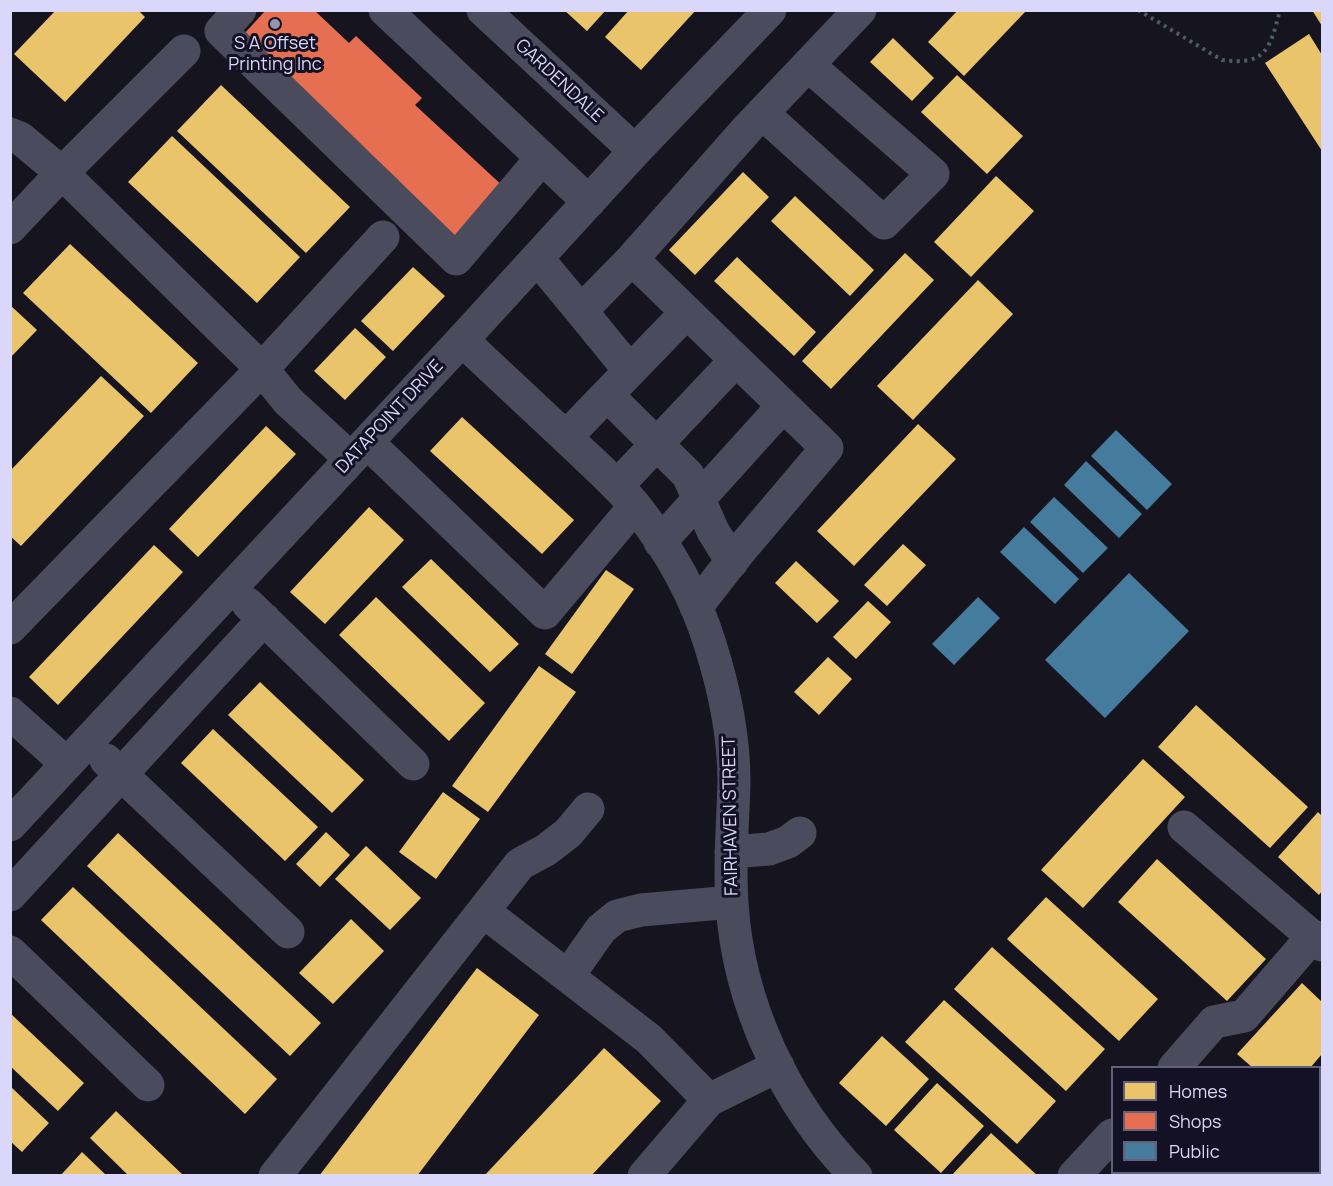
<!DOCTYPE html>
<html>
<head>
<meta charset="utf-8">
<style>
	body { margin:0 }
	#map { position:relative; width:1333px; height:1186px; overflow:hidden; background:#16151f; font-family:Manrope,sans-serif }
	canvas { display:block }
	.frame { position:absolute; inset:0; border:12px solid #dad7fa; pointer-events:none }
	.legend { position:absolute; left:1111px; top:1066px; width:210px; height:108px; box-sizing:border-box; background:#131123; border:2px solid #636079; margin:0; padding:8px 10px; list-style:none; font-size:18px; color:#dad7fa }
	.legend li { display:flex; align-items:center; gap:12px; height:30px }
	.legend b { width:30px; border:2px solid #636079 }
</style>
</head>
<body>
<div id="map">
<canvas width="1333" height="1186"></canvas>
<div class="frame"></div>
<ul class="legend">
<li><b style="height:16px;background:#e9c46a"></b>Homes</li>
<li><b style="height:16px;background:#e76f51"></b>Shops</li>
<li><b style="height:16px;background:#457b9d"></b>Public</li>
</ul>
</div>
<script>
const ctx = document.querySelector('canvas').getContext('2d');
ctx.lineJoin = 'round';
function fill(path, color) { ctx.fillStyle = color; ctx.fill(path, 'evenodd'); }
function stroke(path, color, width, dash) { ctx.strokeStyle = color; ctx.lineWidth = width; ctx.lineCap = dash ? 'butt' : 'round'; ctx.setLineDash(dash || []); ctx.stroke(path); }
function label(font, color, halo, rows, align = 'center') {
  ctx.font = font + ' Manrope,sans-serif'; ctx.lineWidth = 6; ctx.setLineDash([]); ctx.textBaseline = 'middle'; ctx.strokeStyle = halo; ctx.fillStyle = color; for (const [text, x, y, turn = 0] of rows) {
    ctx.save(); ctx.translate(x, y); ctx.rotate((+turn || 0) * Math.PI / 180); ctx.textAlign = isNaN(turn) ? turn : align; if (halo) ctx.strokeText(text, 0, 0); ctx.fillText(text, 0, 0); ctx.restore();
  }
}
fill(new Path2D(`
	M 56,10 L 138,10 L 145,17 L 65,102 L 14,54 Z
	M 564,10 L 606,10 L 587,31 Z
	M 629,10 L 696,10 L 641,70 L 605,37 Z
	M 958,10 L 1023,10 L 1025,12 L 964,76 L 928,42 Z
	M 1312,10 L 1322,10 L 1322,26 Z
	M 1309,34 L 1322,55 L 1322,151 L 1265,63 Z
	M 893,38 L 934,78 L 912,101 L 870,62 Z
	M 957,75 L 1023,136 L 987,174 L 921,112 Z
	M 221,85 L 350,207 L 306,253 L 177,131 Z
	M 172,136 L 300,257 L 257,303 L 128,182 Z
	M 743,172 L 769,197 L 695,275 L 669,250 Z
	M 996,176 L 1034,211 L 971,277 L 934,242 Z
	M 795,196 L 874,270 L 850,296 L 771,221 Z
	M 70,244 L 198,363 L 151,413 L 23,293 Z
	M 905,253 L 934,280 L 831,389 L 802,361 Z
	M 737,257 L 816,332 L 794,356 L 714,281 Z
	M 413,267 L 445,296 L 393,351 L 361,321 Z
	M 978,280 L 1013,314 L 913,420 L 877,386 Z
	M 10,305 L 37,330 L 10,358 Z
	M 355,328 L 386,357 L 345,400 L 314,371 Z
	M 101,376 L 144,416 L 21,546 L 10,536 L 10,471 Z
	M 462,417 L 574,520 L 542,554 L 430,451 Z
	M 918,424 L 956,459 L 854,566 L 817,531 Z
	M 266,426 L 296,454 L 198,557 L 169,529 Z
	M 369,507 L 404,540 L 325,624 L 290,592 Z
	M 903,544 L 926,565 L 887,606 L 864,585 Z
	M 154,545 L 183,572 L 58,705 L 29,677 Z
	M 431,559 L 519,644 L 490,672 L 402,587 Z
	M 796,561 L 839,601 L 817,623 L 775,583 Z
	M 606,570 L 634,589 L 572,674 L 545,654 Z
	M 376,597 L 485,703 L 449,741 L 339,635 Z
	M 868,601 L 891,622 L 856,659 L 833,637 Z
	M 828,657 L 852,679 L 819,715 L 794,692 Z
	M 539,666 L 576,692 L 488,812 L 452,786 Z
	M 260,682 L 364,780 L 332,813 L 228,715 Z
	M 1196,705 L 1308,807 L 1270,848 L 1158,747 Z
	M 213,729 L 318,827 L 285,861 L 181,763 Z
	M 1143,759 L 1185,797 L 1083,908 L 1041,870 Z
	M 443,792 L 480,819 L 436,879 L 399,852 Z
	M 1318,812 L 1322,816 L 1322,891 L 1319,895 L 1278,857 Z
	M 326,832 L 350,855 L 320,887 L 296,864 Z
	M 118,833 L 321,1023 L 290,1056 L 87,866 Z
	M 366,846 L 421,898 L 390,930 L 335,879 Z
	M 1157,859 L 1266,959 L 1227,1001 L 1118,902 Z
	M 73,887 L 277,1079 L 245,1114 L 41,920 Z
	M 1046,897 L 1158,999 L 1119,1041 L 1007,939 Z
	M 351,919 L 384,951 L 333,1004 L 299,973 Z
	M 992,947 L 1105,1049 L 1066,1091 L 954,989 Z
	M 477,968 L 539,1015 L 417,1176 L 319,1176 Z
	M 1302,983 L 1322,1002 L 1322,1054 L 1310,1068 L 1253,1068 L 1237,1054 Z
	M 944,1000 L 1056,1101 L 1017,1144 L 905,1042 Z
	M 10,1013 L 84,1083 L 58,1111 L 10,1066 Z
	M 882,1036 L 929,1079 L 886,1126 L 839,1083 Z
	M 604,1048 L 661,1101 L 591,1176 L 484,1176 Z
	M 937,1083 L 984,1126 L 941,1173 L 894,1130 Z
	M 10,1086 L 49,1123 L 22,1152 L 10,1141 Z
	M 116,1111 L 184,1176 L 129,1176 L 90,1138 Z
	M 991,1133 L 1038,1176 L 951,1176 Z
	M 82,1152 L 107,1176 L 60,1176 Z
	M 1131,1172 L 1218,1172 L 1216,1176 L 1128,1176 Z`), '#e9c46a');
fill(new Path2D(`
	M 266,10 L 314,10 L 349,43 L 356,36 L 422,98 L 415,105 L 505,188 L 454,242 L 394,186 L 399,181 L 243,35 Z`), '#e76f51');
fill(new Path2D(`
	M 1116,430 L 1172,484 L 1147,510 L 1091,456 Z
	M 1086,461 L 1142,514 L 1119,538 L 1064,485 Z
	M 1054,497 L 1108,548 L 1083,573 L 1030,522 Z
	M 1024,527 L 1079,579 L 1055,604 L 1000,552 Z
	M 1129,573 L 1189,631 L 1105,718 L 1045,660 Z
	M 978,597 L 1000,618 L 954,665 L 932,644 Z`), '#457b9d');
stroke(new Path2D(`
	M 1138,10 L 1222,60 C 1267,66 1270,48 1280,10`), '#4d5b66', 4, [3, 4.5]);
stroke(new Path2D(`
	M 240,10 L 221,31 L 456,259 L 542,158
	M 385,10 L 589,202
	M 483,10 L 635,151
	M 762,113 L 884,223 L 933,174 L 808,65
	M 10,134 L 20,138 L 62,173 L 262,369 L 288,401 L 351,459
	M 10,228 L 62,173 L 184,51
	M 537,258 L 581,311 L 632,259 L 748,128 L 860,10
	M 632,259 L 827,448 L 739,552 L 696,607
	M 581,311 L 630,371
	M 462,340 C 498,374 535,408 572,443 C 594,464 617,484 637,508 C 668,548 695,595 710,644 C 724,688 734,735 734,782 C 733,822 729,863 732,903 C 738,1003 785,1104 856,1176
	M 607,395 L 688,475 L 713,531 L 732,562
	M 566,437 L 687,312
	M 367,442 L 545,613 L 635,506
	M 617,486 L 736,360
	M 660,542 L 783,406
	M 248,604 L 413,764
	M 10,628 L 262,369 L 383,237
	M 10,713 L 67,764
	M 106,760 L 288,932
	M 10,825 L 462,340 L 635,151 L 770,10
	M 1184,827 L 1322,945
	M 731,852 L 769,849 L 788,842 L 800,833
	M 10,895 L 264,619
	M 483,911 L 649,1039 L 709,1100
	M 10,952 L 148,1085
	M 568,976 L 601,929 L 617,916 L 641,910 L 732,902
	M 1174,1068 L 1214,1022 L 1244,1016 L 1313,936
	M 1320,1090 L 1322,1087
	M 275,1176 L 520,864 L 546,850 L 568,833 L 588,809
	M 644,1176 L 709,1100 L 778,1066
	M 1074,1176 L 1112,1135
	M 1243,1176 L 1246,1172`), '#4b4b5e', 33);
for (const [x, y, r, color] of [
	[275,24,6,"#9593ad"]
]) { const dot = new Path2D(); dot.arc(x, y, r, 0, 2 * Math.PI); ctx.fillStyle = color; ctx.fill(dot); stroke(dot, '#131123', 2); }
label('18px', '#dad7fa', '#131123', [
	["S A Offset",275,44],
	["Printing Inc",275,65]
]);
label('18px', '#dad7fa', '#131123', [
	["GARDENDALE",559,81,43],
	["DATAPOINT DRIVE",390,417,-47],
	["FAIRHAVEN STREET",731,816,-91]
]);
</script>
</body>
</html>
